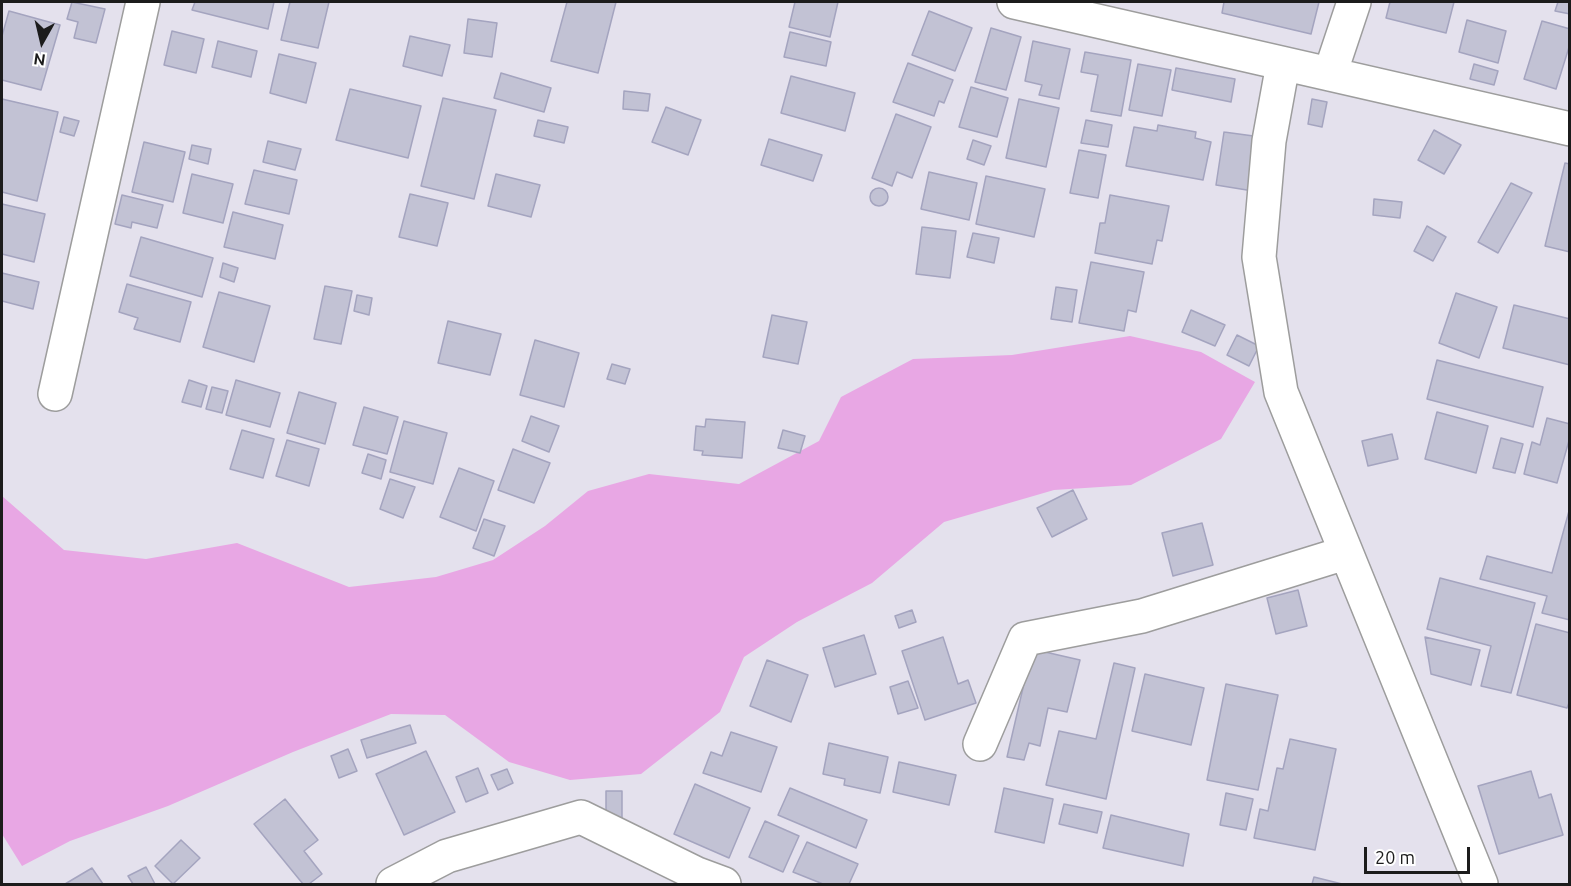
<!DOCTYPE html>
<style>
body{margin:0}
#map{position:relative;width:1571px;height:886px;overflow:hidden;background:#e4e1ed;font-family:Ubuntu,sans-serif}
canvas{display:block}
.frame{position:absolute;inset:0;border:3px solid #1c1c1c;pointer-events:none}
.north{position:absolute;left:12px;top:12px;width:60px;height:60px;-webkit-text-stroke:4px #fff;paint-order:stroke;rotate:188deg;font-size:16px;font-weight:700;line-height:24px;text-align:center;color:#1c1c1c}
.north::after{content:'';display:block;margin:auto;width:21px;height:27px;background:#1c1c1c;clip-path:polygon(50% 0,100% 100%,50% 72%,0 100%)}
.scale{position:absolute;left:1364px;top:847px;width:106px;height:27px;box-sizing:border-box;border:3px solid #1c1c1c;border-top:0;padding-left:8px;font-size:18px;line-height:21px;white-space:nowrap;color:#1c1c1c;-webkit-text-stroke:4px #fff;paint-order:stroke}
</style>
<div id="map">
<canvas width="1571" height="886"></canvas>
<div class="frame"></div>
<div class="north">N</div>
<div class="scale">20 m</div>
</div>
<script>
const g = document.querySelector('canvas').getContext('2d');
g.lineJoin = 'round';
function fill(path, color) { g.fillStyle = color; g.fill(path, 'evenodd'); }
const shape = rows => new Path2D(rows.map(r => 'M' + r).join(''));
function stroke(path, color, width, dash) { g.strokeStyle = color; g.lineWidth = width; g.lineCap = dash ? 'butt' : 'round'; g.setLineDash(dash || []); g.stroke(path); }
const grass = shape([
 [1130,336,1201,352,1255,382,1221,439,1131,485,1054,490,944,522,872,583,797,622,744,657,720,712,641,774,570,780,509,762,445,715,391,714,293,752,168,806,70,841,22,866,2,834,2,496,64,550,146,559,237,543,349,587,436,577,493,560,545,526,588,491,649,474,739,484,819,441,841,397,913,359,1012,355]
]);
const building = shape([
 [72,2,105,9,96,43,74,38,78,22,67,19,72,2],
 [195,2,274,2,268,29,192,10,195,2],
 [290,2,329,2,318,48,281,40,290,2],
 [567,2,616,2,598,73,551,61,567,2],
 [795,2,838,2,830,37,789,27,795,2],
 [1224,2,1319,2,1311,34,1222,13,1224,2],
 [1390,2,1454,2,1446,33,1386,18,1390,2],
 [1558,2,1570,2,1570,14,1555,11,1558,2],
 [9,11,60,25,41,90,2,80,2,36,9,11],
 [929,11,972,28,955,71,912,55,929,11],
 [468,19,497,23,492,57,464,53,468,19],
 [1467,20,1506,31,1498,63,1459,52,1467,20],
 [1542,21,1570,29,1570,44,1556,89,1524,79,1542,21],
 [991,28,1021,37,1006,90,975,82,991,28],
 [172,31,204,39,196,73,164,65,172,31],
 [790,32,831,42,826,66,784,57,790,32],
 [410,36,450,45,442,76,403,66,410,36],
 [218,41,257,51,251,77,212,67,218,41],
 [1033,41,1070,49,1059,99,1039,95,1042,85,1025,81,1033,41],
 [1085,52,1131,60,1121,116,1091,111,1098,75,1081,72,1085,52],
 [279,54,316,63,306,103,270,93,279,54],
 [908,63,953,80,944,103,939,101,934,116,893,102,908,63],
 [1138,64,1171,70,1162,116,1129,110,1138,64],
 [1474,64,1498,71,1494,85,1470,79,1474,64],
 [1176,68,1235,79,1231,102,1172,90,1176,68],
 [501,73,551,88,544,112,494,98,501,73],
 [791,76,855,93,845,131,781,113,791,76],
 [971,87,1008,98,997,137,959,127,971,87],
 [350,89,421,106,408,158,336,140,350,89],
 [624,91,650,94,648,111,623,109,624,91],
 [443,98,496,110,474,199,421,186,443,98],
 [2,99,58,112,37,201,2,192,2,99],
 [1019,99,1059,108,1046,167,1006,158,1019,99],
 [1312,99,1327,102,1322,127,1308,124,1312,99],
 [666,107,701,120,688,155,652,142,666,107],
 [896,114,931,127,912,178,897,172,892,186,872,178,896,114],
 [64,117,79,121,74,136,60,132,64,117],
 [538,120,568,127,564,143,534,136,538,120],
 [1086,120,1112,125,1108,147,1081,143,1086,120],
 [1158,125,1196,132,1195,138,1211,142,1203,180,1126,166,1134,127,1157,131,1158,125],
 [1434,130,1461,145,1444,174,1418,160,1434,130],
 [1224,132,1261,137,1253,191,1216,185,1224,132],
 [769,139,822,155,813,181,761,165,769,139],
 [973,140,991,146,984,165,967,159,973,140],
 [268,141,301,149,295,170,263,162,268,141],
 [144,142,185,152,173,202,132,192,144,142],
 [192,145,211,149,208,164,189,159,192,145],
 [1079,150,1106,155,1098,198,1070,193,1079,150],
 [1565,163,1570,164,1570,252,1545,246,1565,163],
 [254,170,297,180,289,214,245,204,254,170],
 [929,172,977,183,969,220,921,209,929,172],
 [192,174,233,184,223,223,183,213,192,174],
 [496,174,540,185,531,217,488,206,496,174],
 [986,176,1045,189,1034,237,976,224,986,176],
 [1511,183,1532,193,1498,253,1478,242,1511,183],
 '870 197a9 9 0 1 1 18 0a9 9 0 1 1-18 0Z',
 [410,194,448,203,437,246,399,237,410,194],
 [122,195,163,205,157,228,132,222,131,228,115,224,122,195],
 [1110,195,1169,206,1162,241,1157,240,1152,264,1095,253,1100,223,1105,223,1110,195],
 [1374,199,1402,202,1400,218,1373,215,1374,199],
 [2,204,45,214,34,262,2,254,2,204],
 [233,212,283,225,275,259,224,247,233,212],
 [1427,226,1446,237,1433,261,1414,251,1427,226],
 [922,227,956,231,950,278,916,274,922,227],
 [973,233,999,238,994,263,967,257,973,233],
 [141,237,213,258,202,297,130,276,141,237],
 [1091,262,1144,272,1136,312,1128,310,1124,331,1079,323,1091,262],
 [223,263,238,268,234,282,220,277,223,263],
 [2,273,39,282,33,309,2,301,2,273],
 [127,284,191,302,180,342,134,329,138,318,119,312,127,284],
 [325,286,352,291,341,344,314,339,325,286],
 [1056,287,1077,290,1072,322,1051,319,1056,287],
 [219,292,270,306,254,362,203,347,219,292],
 [1456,293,1497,307,1479,358,1439,343,1456,293],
 [357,295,372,298,369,315,354,311,357,295],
 [1514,305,1570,319,1570,365,1503,348,1514,305],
 [1191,310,1225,325,1215,346,1182,332,1191,310],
 [772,315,807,322,798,364,763,357,772,315],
 [448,321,501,334,490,375,438,363,448,321],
 [1237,335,1259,346,1249,366,1227,355,1237,335],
 [535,340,579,353,564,407,520,395,535,340],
 [1437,360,1543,387,1533,427,1427,399,1437,360],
 [612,364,630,369,625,384,607,379,612,364],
 [189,380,207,386,201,407,182,402,189,380],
 [236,380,280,393,270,427,226,415,236,380],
 [212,387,228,391,222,413,206,409,212,387],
 [299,392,336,403,325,444,287,433,299,392],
 [364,407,398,417,387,454,353,445,364,407],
 [1437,412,1488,426,1476,473,1425,459,1437,412],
 [531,416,559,426,549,452,522,441,531,416],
 [1547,418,1570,424,1570,437,1557,483,1524,474,1532,442,1540,445,1547,418],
 [706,419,745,422,742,458,702,455,703,451,694,450,696,426,705,427,706,419],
 [404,421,447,433,433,484,390,472,404,421],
 [242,430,274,439,263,478,230,469,242,430],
 [783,430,805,436,800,453,778,448,783,430],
 [1392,434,1398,459,1368,466,1362,441,1392,434],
 [1501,438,1523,444,1515,473,1493,468,1501,438],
 [287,440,319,449,309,486,276,476,287,440],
 [513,449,550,463,534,503,498,490,513,449],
 [368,454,386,460,381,479,362,473,368,454],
 [459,468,494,481,476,531,440,517,459,468],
 [390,479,415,487,403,518,380,509,390,479],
 [1073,490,1087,519,1052,537,1037,508,1073,490],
 [1569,511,1570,620,1542,613,1547,596,1480,579,1487,556,1552,573,1569,511],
 [484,519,505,526,494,556,473,548,484,519],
 [1202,523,1213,565,1173,576,1162,533,1202,523],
 [1440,578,1535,603,1511,693,1481,686,1491,646,1427,629,1440,578],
 [1298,590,1307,626,1276,634,1267,598,1298,590],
 [912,610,916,622,899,628,895,616,912,610],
 [1536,624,1570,633,1570,700,1567,708,1517,695,1536,624],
 [864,635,876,674,835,687,823,648,864,635],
 [943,637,958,684,968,680,976,703,925,720,902,651,943,637],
 [1425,637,1480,650,1471,685,1431,674,1425,637],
 [1032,649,1080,660,1067,712,1048,708,1040,746,1029,743,1024,760,1007,757,1032,649],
 [767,660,808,675,791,722,750,706,767,660],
 [1114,663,1135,668,1106,799,1046,785,1059,731,1096,739,1114,663],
 [1145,674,1204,688,1191,745,1132,731,1145,674],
 [908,681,918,708,898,714,890,687,908,681],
 [1226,684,1278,695,1258,790,1207,780,1226,684],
 [410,725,416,743,367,758,361,740,410,725],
 [731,732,777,747,761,792,703,773,711,752,722,756,731,732],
 [1290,739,1336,749,1315,850,1254,838,1260,809,1268,811,1277,768,1283,769,1290,739],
 [829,743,888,757,880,793,844,785,845,779,823,774,829,743],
 [348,749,357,771,339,778,331,756,348,749],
 [426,751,455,812,404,835,376,774,426,751],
 [899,762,956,775,949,805,893,792,899,762],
 [478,768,488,793,466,802,456,777,478,768],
 [507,769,513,783,498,790,491,775,507,769],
 [1531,771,1539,798,1551,794,1563,835,1499,854,1478,786,1531,771],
 [695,784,750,808,729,858,674,834,695,784],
 [790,788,867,820,856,848,778,815,790,788],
 [1004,788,1053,799,1044,843,995,832,1004,788],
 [606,791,622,791,622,821,606,821,606,791],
 [1226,793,1253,799,1246,830,1220,825,1226,793],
 [285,799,318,840,304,851,322,874,309,884,303,884,254,824,285,799],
 [1064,804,1102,812,1097,833,1059,824,1064,804],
 [1111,815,1189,834,1183,866,1103,848,1111,815],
 [765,821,799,836,783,872,749,857,765,821],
 [181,840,200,858,173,884,155,866,181,840],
 [807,842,858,864,849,884,823,884,793,872,807,842],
 [146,867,155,884,133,884,128,876,146,867],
 [92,868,103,884,65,884,92,868],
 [1314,877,1342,884,1312,884,1314,877]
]);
const minor = shape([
 [1014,2,1570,129],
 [1283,64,1269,141,1259,257,1281,392,1481,884],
 [1330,74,1354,2],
 [55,394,143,2],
 [980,744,1025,639,1142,616,1345,553],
 [393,884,447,856,581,817,697,874,724,884]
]);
fill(grass, '#e8a7e4');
fill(building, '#c2c2d4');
stroke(building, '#a4a4bf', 1.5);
stroke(minor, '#9d9d9d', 36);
stroke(minor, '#fff', 33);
</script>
